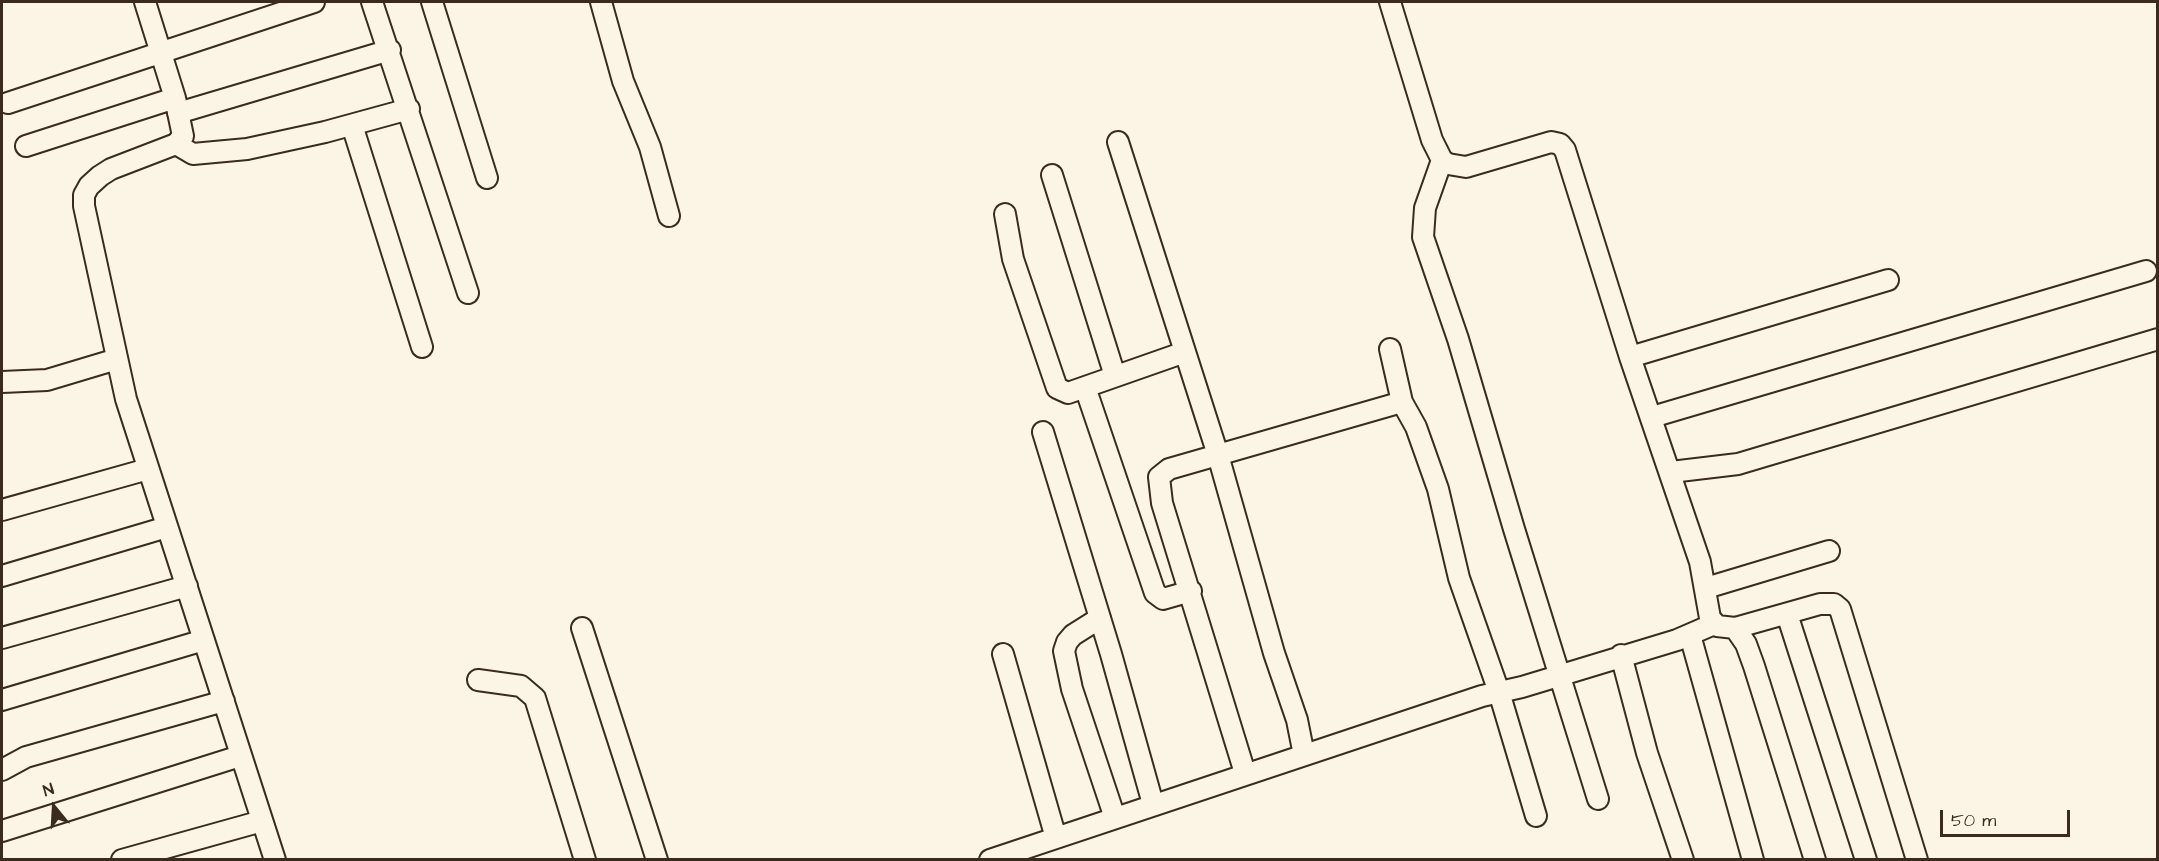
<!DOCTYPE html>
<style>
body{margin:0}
#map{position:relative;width:2159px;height:861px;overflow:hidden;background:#fcf5e5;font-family:"Architects Daughter",sans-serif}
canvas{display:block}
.frame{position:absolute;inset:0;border:3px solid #3b2a1e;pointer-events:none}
.north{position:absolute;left:24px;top:777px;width:60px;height:60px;-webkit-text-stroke:4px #fcf5e5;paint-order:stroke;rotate:342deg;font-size:16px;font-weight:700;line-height:24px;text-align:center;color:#3b2a1e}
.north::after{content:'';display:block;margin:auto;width:21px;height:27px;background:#3b2a1e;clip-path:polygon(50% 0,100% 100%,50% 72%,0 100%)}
.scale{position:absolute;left:1940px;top:810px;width:130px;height:27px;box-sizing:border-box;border:3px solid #3b2a1e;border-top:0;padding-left:8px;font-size:18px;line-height:21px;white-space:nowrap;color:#3b2a1e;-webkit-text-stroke:4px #fcf5e5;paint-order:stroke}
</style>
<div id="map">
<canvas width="2159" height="861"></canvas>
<div class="frame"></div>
<div class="north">N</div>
<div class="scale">50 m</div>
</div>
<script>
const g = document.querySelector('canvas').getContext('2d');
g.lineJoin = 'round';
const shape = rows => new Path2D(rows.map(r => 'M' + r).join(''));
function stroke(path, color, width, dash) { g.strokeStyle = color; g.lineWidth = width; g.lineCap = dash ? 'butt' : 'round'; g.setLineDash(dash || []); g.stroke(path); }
const minor = shape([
 [145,2,175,98,183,136,176,144,111,169,100,176,89,186,84,195,84,206,126,399,275,860],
 [372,2,468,293],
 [432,2,487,178],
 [601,2,623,81,650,147,669,216],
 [1390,2,1432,140,1442,160,1448,164,1466,167,1551,142,1560,144,1565,150,1630,357,1700,562,1710,618,1717,626,1735,628,1820,604,1834,604,1840,609,1917,860],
 [8,103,314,2],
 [178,113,390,50],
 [352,125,422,347],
 [1118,142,1218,455,1274,653,1297,720,1304,755],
 [176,144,193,154,247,149,325,132,409,109],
 [26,146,175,98],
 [1442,160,1425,208,1423,237,1458,339,1514,529,1598,799],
 [1052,175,1115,376],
 [1005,214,1013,259,1057,388,1068,393,1185,352],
 [1390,349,1402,402,1416,427,1438,489,1459,578,1499,692,1536,816],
 [1630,357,1888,280],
 [2,382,47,380,117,359],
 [1085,387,1155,593,1163,599,1191,591],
 [1652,417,2146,271],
 [1043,432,1111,654,1153,804],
 [1671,472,1738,464,2158,339],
 [2,510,148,469],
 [2,576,167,527],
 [1706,588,1829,551],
 [1787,614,1866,860],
 [1100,618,1073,635,1067,642,1064,651,1072,689,1115,818],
 [582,628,657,860],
 [1735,628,1746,644,1754,666,1815,860],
 [1690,635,1753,860],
 [2,638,187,586],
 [1003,654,1056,838],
 [1621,655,1647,753,1683,860],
 [478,680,521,686,535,698,585,860],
 [2,700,204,640],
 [2,770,26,757,224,701],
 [1245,773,1162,503,1159,477,1169,469,1402,402],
 [2,831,240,756],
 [122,860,262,821],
 [990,860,1482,696,1522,687,1677,640,1714,624]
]);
stroke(minor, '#3b2a1e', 24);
stroke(minor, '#fcf5e5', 20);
</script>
